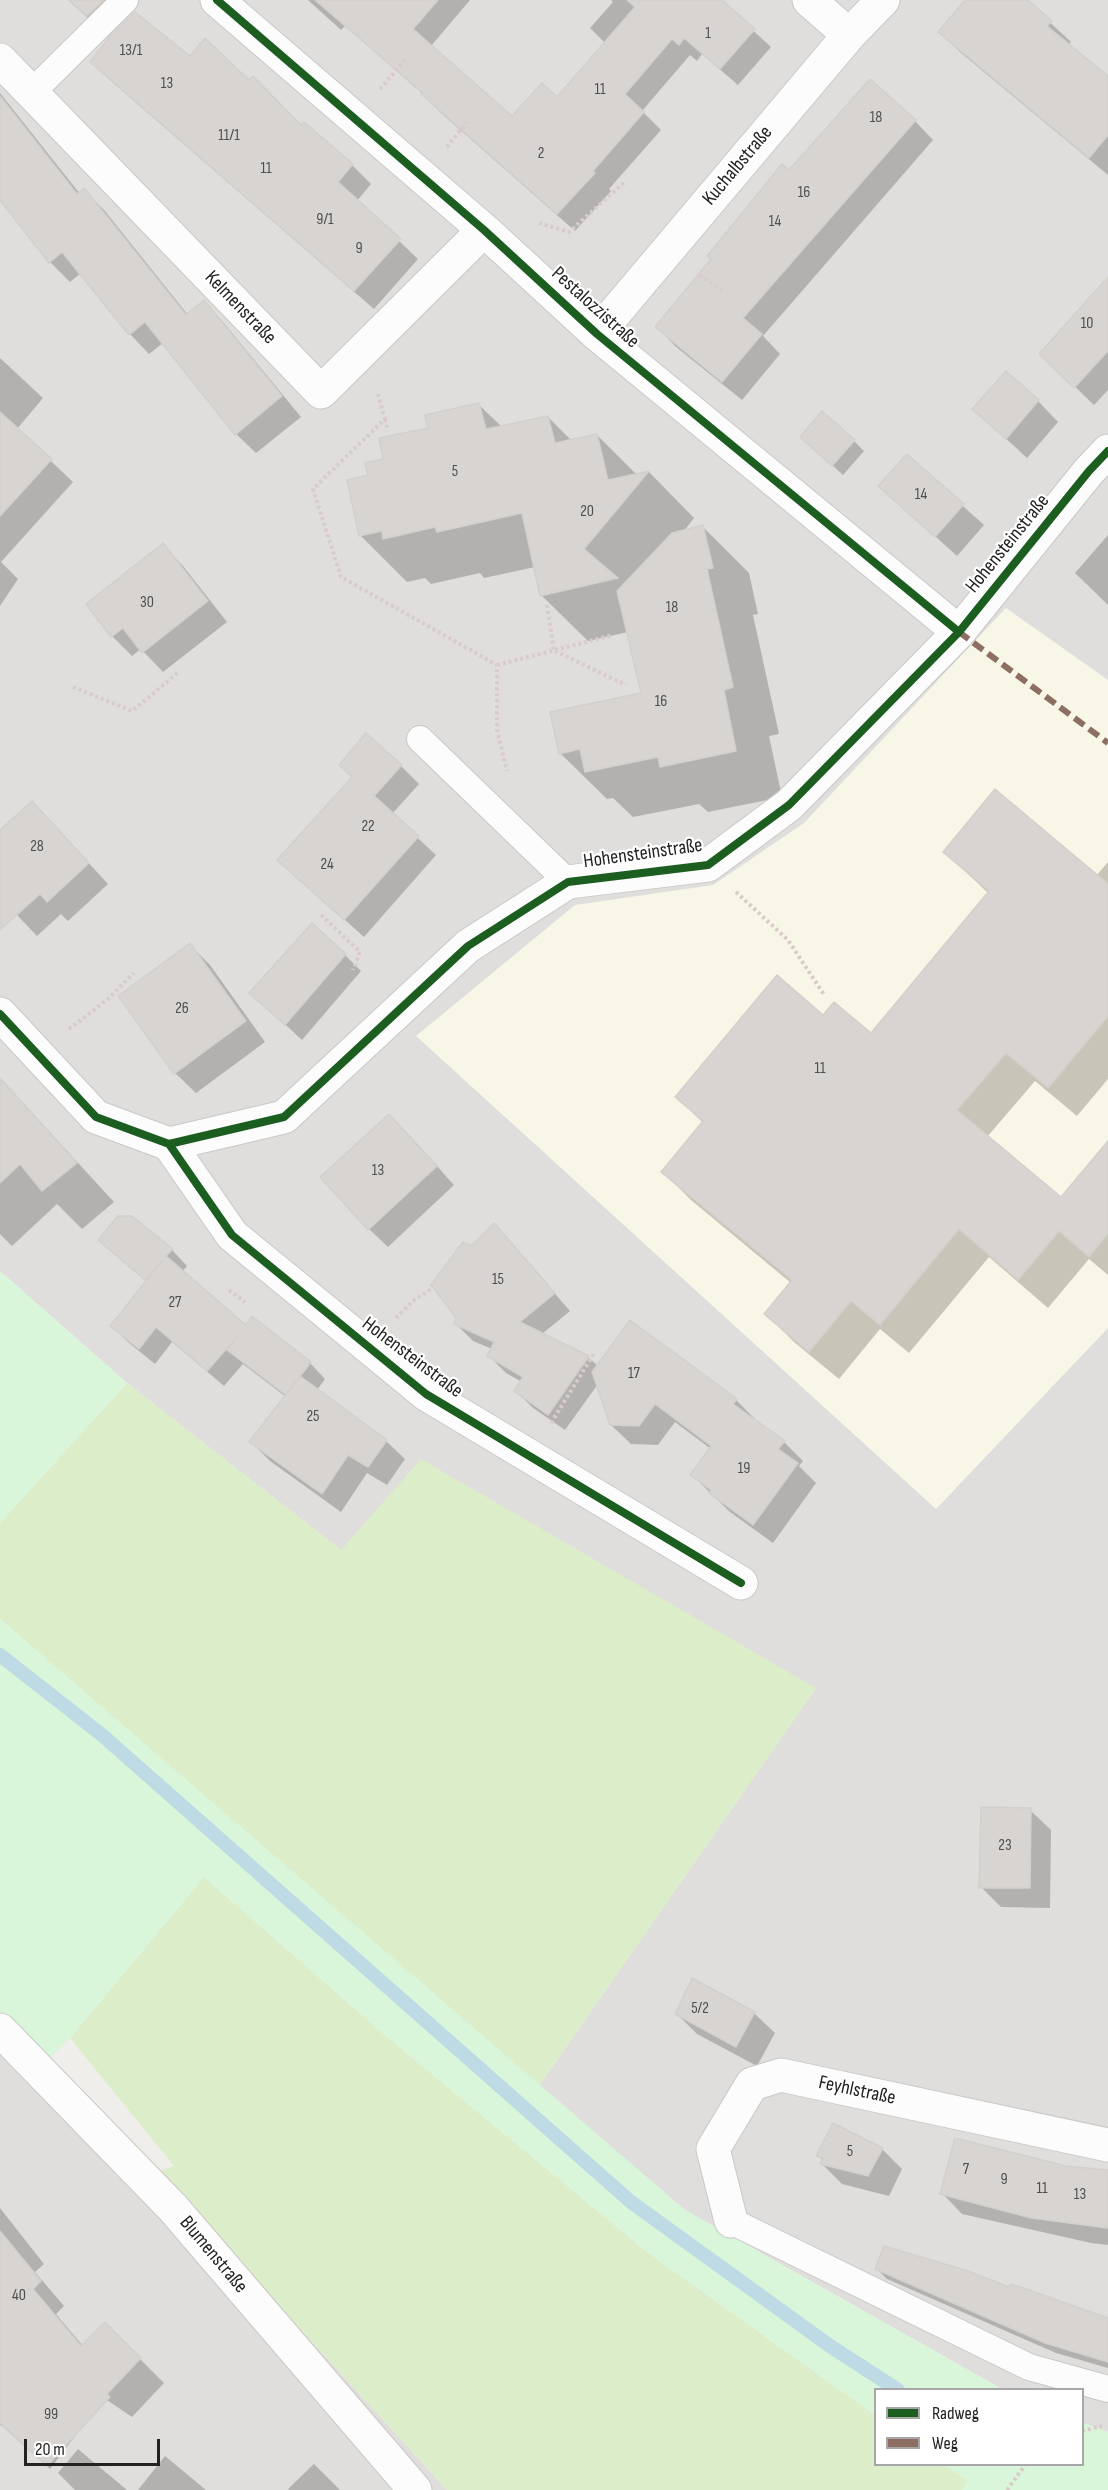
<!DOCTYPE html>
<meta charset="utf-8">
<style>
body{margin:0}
#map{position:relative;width:1108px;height:2490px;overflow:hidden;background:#f0eeea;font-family:"Sofia Sans Condensed",sans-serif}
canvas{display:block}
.legend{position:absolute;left:874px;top:2388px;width:210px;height:78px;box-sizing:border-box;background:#fff;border:2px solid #a7a7a7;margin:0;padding:8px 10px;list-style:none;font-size:18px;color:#222}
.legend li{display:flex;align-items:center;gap:12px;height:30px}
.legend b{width:30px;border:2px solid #a7a7a7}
.scale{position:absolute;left:24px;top:2439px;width:136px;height:27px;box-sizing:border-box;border:3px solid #222;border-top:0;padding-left:8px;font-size:18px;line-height:21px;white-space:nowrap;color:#222;-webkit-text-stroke:4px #fff;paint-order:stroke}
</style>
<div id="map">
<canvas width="1108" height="2490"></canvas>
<ul class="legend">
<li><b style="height:8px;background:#1b5e20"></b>Radweg</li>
<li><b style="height:8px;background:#8d6e63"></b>Weg</li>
</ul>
<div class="scale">20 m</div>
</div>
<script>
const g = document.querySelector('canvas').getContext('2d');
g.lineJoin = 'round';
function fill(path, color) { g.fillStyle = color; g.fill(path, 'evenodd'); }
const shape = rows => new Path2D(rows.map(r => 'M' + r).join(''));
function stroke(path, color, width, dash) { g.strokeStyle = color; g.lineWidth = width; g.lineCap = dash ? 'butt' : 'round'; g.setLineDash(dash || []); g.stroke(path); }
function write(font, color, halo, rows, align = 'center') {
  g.font = font + ' "Sofia Sans Condensed",sans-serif'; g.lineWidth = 4.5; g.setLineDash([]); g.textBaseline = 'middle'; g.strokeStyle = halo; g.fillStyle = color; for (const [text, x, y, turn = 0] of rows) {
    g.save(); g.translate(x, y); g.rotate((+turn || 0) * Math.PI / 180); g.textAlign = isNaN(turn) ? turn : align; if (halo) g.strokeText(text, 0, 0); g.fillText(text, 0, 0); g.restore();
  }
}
const residential = shape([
 [0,0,1108,0,1108,2432,1083,2423,1082,2390,1002,2389,685,2210,539,2086,816,1688,341,1550,127,1383,0,1271],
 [0,2014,157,2172,447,2490,0,2490]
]);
const education = shape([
 [1006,608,1108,680,1108,1328,936,1509,416,1036,575,905,713,885,804,823]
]);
const grass = shape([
 [127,1383,341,1550,421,1459,816,1688,539,2086,0,1619,0,1523],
 [204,1877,386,2036,647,2252,875,2415,876,2464,944,2465,968,2481,962,2490,447,2490,157,2172,174,2166,70,2038]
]);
const park = shape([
 [0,1271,127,1383,0,1523],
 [0,1619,685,2210,1002,2389,876,2390,875,2415,647,2252,386,2036,204,1877,70,2038,46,2062,0,2014],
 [1083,2423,1108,2432,1108,2490,962,2490,968,2481,944,2465,1082,2464]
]);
const shadow = shape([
 [68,0,124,0,120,5,130,14,108,36],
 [308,0,470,0,431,46,512,118,557,99,606,44,590,28,613,2,611,0,720,0,771,47,738,85,702,54,697,61,690,55,642,111,661,130,609,189,611,191,575,231,440,112,423,94,345,26,341,30],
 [967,0,1026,0,1071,42,1068,45,1108,78,1108,175,960,52,940,32],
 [190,58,249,82,301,127,352,165,371,184,357,201,418,259,374,309,111,81,92,62],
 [0,93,80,194,84,190,104,210,188,315,204,302,223,322,301,417,256,453,236,434,163,343,149,354,130,334,81,273,70,282,50,262,0,200],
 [915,121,933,140,763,336,780,354,742,400,675,346,657,327,789,172],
 [1108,299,1108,390,1094,405,1041,354],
 [0,358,43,398,17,429,73,482,1,562,18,579,0,606],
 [1038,401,1058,422,1027,458,974,409],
 [479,405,502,427,548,417,572,441,597,435,637,475,649,472,694,518,683,532,703,527,749,573,758,614,753,615,779,734,769,736,782,797,708,812,699,804,633,817,613,798,607,799,560,753,643,694,628,632,588,641,541,595,535,567,484,578,480,573,431,584,425,578,407,582,361,536,349,481,370,476,385,460,430,429],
 [854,441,864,451,843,475,812,447],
 [907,456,984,525,957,556,880,486],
 [1108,535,1108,605,1075,573],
 [163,545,183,566,227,622,163,672,141,649,132,656,112,636],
 [401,766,419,784,392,814,436,855,364,937,298,878,353,777],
 [52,823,108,884,68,921,61,914,37,936,0,897,0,832],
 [945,852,1096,876,1108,862,1108,1079,1077,1116,1035,1081,987,1137,1061,1199,1108,1156,1108,1275,1089,1259,1048,1308,989,1257,909,1353,880,1329,839,1379,794,1342,766,1314,791,1283,691,1200,663,1172,703,1123,677,1097,824,1017,871,1035,989,894],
 [190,945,210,965,265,1042,196,1093,175,1073,120,997],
 [345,955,361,971,302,1040,251,993],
 [0,1078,114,1202,82,1229,57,1204,12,1246,0,1234],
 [408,1134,454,1185,388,1247,369,1229],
 [100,1240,172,1250,187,1266,182,1272,246,1327,310,1363,325,1379,317,1390,386,1441,405,1459,387,1485,367,1473,341,1512,270,1461,251,1442,286,1397,243,1364,224,1386,172,1342,155,1364,128,1342,112,1326,147,1282],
 [510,1242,570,1311,542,1334,588,1357,598,1366,736,1400,755,1419,754,1421,784,1442,803,1461,799,1466,816,1483,773,1543,730,1512,692,1475,711,1449,675,1422,658,1445,631,1444,611,1425,598,1384,565,1430,533,1408,516,1391,522,1382,506,1373,489,1356,492,1349,473,1341,456,1324,471,1247],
 [1030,1810,1051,1830,1050,1908,1001,1907,981,1887],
 [754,2013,775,2033,757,2066,697,2034,677,2014],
 [882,2149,902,2169,889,2196,842,2184,822,2164,824,2161,818,2155],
 [1066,2167,1108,2171,1108,2245,1091,2243,962,2214,942,2193],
 [0,2208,44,2264,35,2272,64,2306,56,2314,83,2346,105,2324,164,2383,132,2417,104,2398,50,2469,1,2425,0,2426],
 [877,2269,1010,2289,1108,2319,1108,2368,1056,2353,887,2279],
 [78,2449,127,2490,75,2490,58,2473],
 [165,2456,206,2490,138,2490],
 [314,2464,340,2490,289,2490,288,2489]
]);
const stream = shape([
 [0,1655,102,1735,631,2202,830,2346,898,2390]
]);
const building = shape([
 [69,0,104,0,87,16,69,0],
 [315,0,438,0,413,29,512,116,542,83,557,97,635,7,627,0,722,0,755,29,720,69,684,38,679,45,672,39,625,94,644,112,593,171,595,173,557,214,421,94,423,93,315,0],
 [965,0,1028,0,1052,21,1047,26,1108,76,1108,135,1089,158,938,32,965,0],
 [135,12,190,56,205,38,249,80,253,76,301,125,304,122,353,164,338,182,401,239,354,291,90,62,110,36,135,12],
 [870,79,916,120,743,318,762,334,722,382,655,327,711,259,707,256,782,164,789,170,870,79],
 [0,96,77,194,84,188,186,315,204,300,282,396,235,435,145,322,129,335,62,252,49,263,0,200,0,96],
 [1108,277,1108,351,1074,388,1039,354,1108,277],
 [1006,371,1039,400,1006,439,972,409,1006,371],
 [479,403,486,429,548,416,555,443,597,434,608,480,649,471,584,549,618,578,540,596,522,513,437,532,435,527,383,539,382,531,359,536,347,480,368,475,365,463,383,459,379,438,428,428,425,415,479,403],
 [822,411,855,440,832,466,800,437,822,411],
 [0,412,52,459,0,516,0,412],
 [907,454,964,504,935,537,878,486,907,454],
 [703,525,713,568,707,569,733,687,724,690,736,751,660,767,658,757,585,772,580,749,559,754,550,712,641,693,617,591,672,533,703,525],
 [163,543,208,601,142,653,123,628,111,637,86,604,163,543],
 [366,733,402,765,374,796,372,794,419,836,344,920,277,860,352,777,339,765,366,733],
 [995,789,1108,884,1108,1016,1048,1088,1006,1053,957,1110,1061,1197,1108,1141,1108,1233,1089,1257,1059,1231,1018,1280,959,1229,880,1325,851,1301,809,1352,764,1314,792,1280,661,1172,703,1121,675,1097,777,975,823,1015,834,1002,871,1033,989,891,943,852,995,789],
 [32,801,89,863,47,902,40,894,0,930,0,830,32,801],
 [312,923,346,954,285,1025,249,993,312,923],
 [190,943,246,1021,174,1074,118,996,190,943],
 [0,1078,77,1163,42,1191,20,1164,0,1183,0,1078],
 [389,1114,437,1166,368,1230,320,1177,389,1114],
 [118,1216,132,1216,173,1249,166,1256,246,1325,252,1316,311,1362,286,1395,227,1350,237,1337,207,1371,156,1327,139,1349,110,1326,162,1261,145,1280,98,1240,118,1216],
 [494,1223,555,1293,520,1322,589,1356,548,1415,514,1391,523,1377,487,1356,494,1342,454,1324,456,1318,431,1285,463,1242,471,1246,494,1223],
 [630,1320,737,1399,733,1404,785,1441,778,1449,798,1463,753,1525,709,1493,711,1490,690,1475,711,1446,655,1404,639,1426,610,1425,592,1372,630,1320],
 [300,1376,387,1440,368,1467,348,1455,322,1494,249,1442,300,1376],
 [981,1807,1031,1808,1030,1888,979,1888,981,1807],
 [692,1978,755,2012,736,2047,675,2014,692,1978],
 [833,2123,883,2148,868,2176,820,2164,823,2158,816,2156,833,2123],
 [955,2138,1066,2166,1108,2170,1108,2228,1031,2218,940,2194,955,2138],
 [0,2231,41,2281,33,2289,81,2346,105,2322,141,2358,107,2394,110,2397,47,2466,0,2423,0,2231],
 [884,2246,968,2271,1009,2287,1010,2284,1029,2290,1108,2318,1108,2362,1045,2343,875,2269,884,2246]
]);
const path = shape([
 [380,89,405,60],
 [447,147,467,122],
 [539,223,569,232,626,181],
 [700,275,724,292],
 [378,394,385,419,313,489,341,577,497,665,497,730,507,771],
 [385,419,388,431],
 [547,605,554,651],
 [555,651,626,685],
 [497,665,613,635],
 [73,687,132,711,180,671],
 [736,892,788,940,825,996],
 [321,915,360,952,353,970],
 [69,1029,107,1000,134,973],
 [229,1290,245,1302],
 [396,1318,414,1300,433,1288],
 [551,1423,595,1352],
 [1082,2431,1102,2426],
 [1007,2490,1026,2464]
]);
const service = shape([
 [31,93,125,0],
 [420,739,568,882],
 [731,2221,1029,2367,1108,2389]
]);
const minor = shape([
 [217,0,484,230,597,334,959,632],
 [809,0,849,35],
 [0,60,321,392,484,230],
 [597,334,849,35,883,0],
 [0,1014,96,1117,169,1144,232,1235,426,1394,741,1583],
 [169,1144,284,1117,468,946,568,882,708,865,789,805,959,632,1089,471,1108,451],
 [0,2030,173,2208,415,2490],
 [731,2221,713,2149,752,2084,781,2075,1108,2145]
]);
const quiet = shape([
 [959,632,1108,743]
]);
const cycleway = shape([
 [217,0,484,230,597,334,959,632],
 [0,1014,96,1117,169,1144,232,1235,426,1394,741,1583],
 [169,1144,284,1117,468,946,568,882,708,865,789,805,959,632,1089,471,1108,451]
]);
const numberNames = [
 ["1",708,34],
 ["13/1",131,51],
 ["13",167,84],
 ["11",600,90],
 ["18",876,118],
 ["11/1",229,136],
 ["2",541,154],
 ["11",266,169],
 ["16",804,193],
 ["9/1",325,220],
 ["14",775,222],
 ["9",359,249],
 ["10",1087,324],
 ["5",455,472],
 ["14",921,495],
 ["20",587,512],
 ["30",147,603],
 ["18",672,608],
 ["16",661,702],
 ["22",368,827],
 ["28",37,847],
 ["24",327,865],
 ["26",182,1009],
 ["11",820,1069],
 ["13",378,1171],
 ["15",498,1280],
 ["27",175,1303],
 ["17",634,1374],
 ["25",313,1417],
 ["19",744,1469],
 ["23",1005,1846],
 ["5/2",700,2009],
 ["5",850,2152],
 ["7",966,2170],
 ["9",1004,2180],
 ["11",1042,2189],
 ["13",1080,2195],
 ["40",19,2296],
 ["99",51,2415]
];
const streetNames = [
 ["Kuchalbstraße",738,166,-50],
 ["Kelmenstraße",240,308,46],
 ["Pestalozzistraße",595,308,42],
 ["Hohensteinstraße",1008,544,-51],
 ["Hohensteinstraße",643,854,-8],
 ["Hohensteinstraße",412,1358,37],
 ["Feyhlstraße",857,2091,12],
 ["Blumenstraße",213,2255,50]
];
fill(residential, '#dfdedc');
fill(education, '#f8f7e7');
fill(grass, '#dcedc9');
fill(park, '#d9f6da');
fill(shadow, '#0003');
stroke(stream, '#bedae4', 14);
fill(building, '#d7d4d1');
stroke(building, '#d3d0cc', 1.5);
stroke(service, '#c9c8c6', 28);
stroke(minor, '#c9c8c6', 35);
stroke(path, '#d9cbc9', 4, [3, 3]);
stroke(service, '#fdfcfc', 26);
stroke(minor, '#fdfcfc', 33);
stroke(quiet, '#8d6e63', 6, [12, 6]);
stroke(cycleway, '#1b5e20', 8);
write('16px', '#4f4e4e', null, numberNames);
write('20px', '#222', '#fff', streetNames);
</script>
